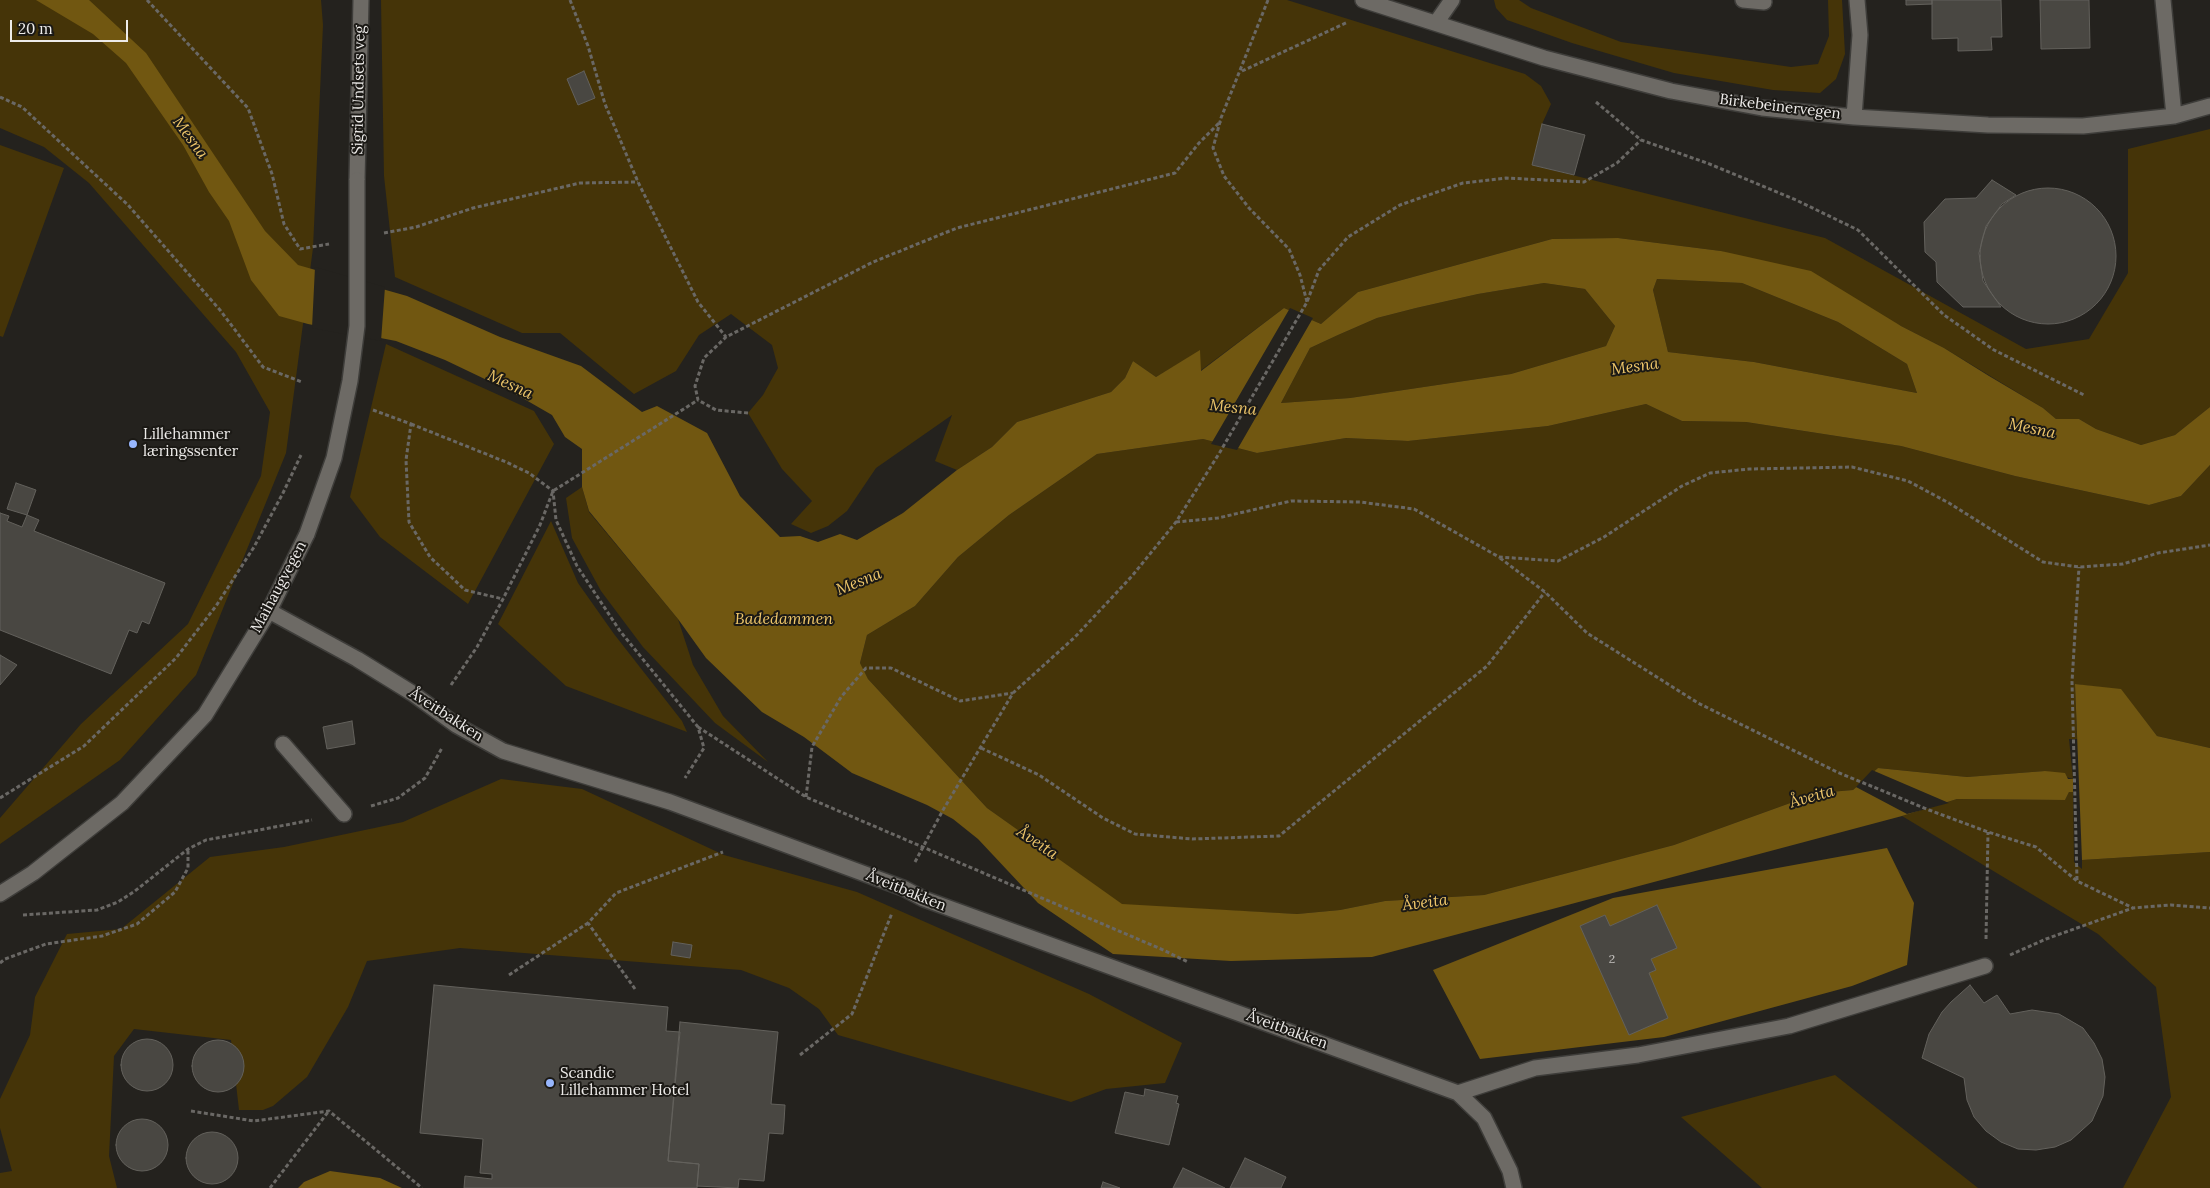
<!DOCTYPE html>
<meta charset="utf-8">
<style>
body{margin:0}
#map{position:relative;width:2210px;height:1188px;overflow:hidden;background:#24221e;font-family:Lora,serif}
canvas{display:block}
.scale{position:absolute;left:10px;top:20px;width:118px;height:22px;box-sizing:border-box;border:2px solid #edebe9;border-top:0;padding-left:6px;font-size:15px;line-height:18px;white-space:nowrap;color:#edebe9;-webkit-text-stroke:4px #1b1915;paint-order:stroke}
</style>
<div id="map">
<canvas width="2210" height="1188"></canvas>
<div class="scale">20 m</div>
</div>
<script>
const g = document.querySelector('canvas').getContext('2d');
g.lineJoin = 'round';
function fill(path, color) { g.fillStyle = color; g.fill(path, 'evenodd'); }
const shape = rows => new Path2D(rows.map(r => 'M' + r).join(''));
function stroke(path, color, width, dash) { g.strokeStyle = color; g.lineWidth = width; g.lineCap = dash ? 'butt' : 'round'; g.setLineDash(dash || []); g.stroke(path); }
function write(font, color, halo, rows, align = 'center') {
  g.font = font + ' Lora,serif'; g.lineWidth = 4; g.setLineDash([]); g.textBaseline = 'middle'; g.strokeStyle = halo; g.fillStyle = color; for (const [text, x, y, turn = 0] of rows) {
    g.save(); g.translate(x, y); g.rotate((+turn || 0) * Math.PI / 180); g.textAlign = isNaN(turn) ? turn : align; if (halo) g.strokeText(text, 0, 0); g.fillText(text, 0, 0); g.restore();
  }
}
const green = shape([
 [0,0,321,0,323,25,313,248,286,453,196,675,120,760,0,844,0,818,81,724,188,624,261,476,270,412,236,352,89,183,44,147,0,128],
 [381,0,1287,0,1525,74,1541,86,1551,104,1542,124,1532,165,1825,238,2026,349,2089,339,2128,273,2128,149,2210,129,2210,407,2175,435,2141,445,2096,429,2079,419,2056,419,2043,408,1944,348,1901,326,1721,251,1618,238,1552,239,1358,292,1321,324,1284,308,1200,371,1200,351,1156,377,1133,361,1125,378,1111,392,1017,422,992,447,957,470,935,461,952,415,876,468,847,511,828,526,811,533,791,524,812,501,782,469,748,413,763,395,778,368,772,345,731,314,699,335,676,371,634,394,560,333,522,333,395,277,384,176],
 [1494,0,1519,0,1531,8,1621,42,1791,67,1818,64,1829,36,1828,0,1842,0,1845,54,1836,79,1820,93,1773,90,1674,73,1572,43,1507,20,1496,8],
 [0,145,64,168,3,337,0,336],
 [1657,279,1742,283,1838,322,1907,364,1917,393,1754,362,1668,352,1653,290],
 [1544,283,1585,289,1615,326,1606,346,1511,374,1350,398,1281,403,1310,348,1338,335,1377,318,1416,308,1478,294],
 [386,344,534,411,554,444,468,604,380,537,350,497],
 [1646,404,1682,421,1746,422,1901,446,2015,476,2149,505,2181,496,2210,465,2210,748,2157,736,2121,690,2075,684,2077,739,2069,739,2073,779,2045,771,1967,777,1878,768,1853,790,1818,793,1674,845,1484,895,1385,901,1340,910,1297,914,1122,905,987,808,868,679,860,663,867,635,915,606,958,557,1009,515,1097,454,1203,439,1257,453,1346,438,1408,441,1548,426],
 [582,487,589,512,678,619,693,665,723,716,768,762,715,723,643,647,601,591,572,538,566,498],
 [551,521,578,583,614,634,682,721,687,732,566,686,498,624],
 [501,779,582,789,724,855,857,892,1089,994,1182,1043,1165,1083,1106,1089,1071,1102,838,1035,819,1009,789,988,741,970,460,948,367,961,348,1007,307,1077,273,1106,263,1110,239,1110,231,1040,134,1029,114,1056,109,1156,117,1188,0,1188,0,1173,12,1171,0,1128,0,1099,30,1035,35,997,67,934,121,929,210,857,284,847,403,822],
 [2069,792,2073,792,2074,862,2082,869,2082,860,2210,852,2210,1188,2123,1188,2171,1097,2156,987,2098,934,1902,816,1957,799,2065,800],
 [1835,1075,1978,1188,1762,1188,1681,1117]
]);
const water = shape([
 [36,0,89,0,146,53,265,231,298,265,407,296,500,337,581,366,642,412,657,406,707,433,740,496,780,537,800,536,818,542,840,534,857,540,903,513,957,470,992,447,1017,422,1111,392,1125,378,1133,361,1156,377,1200,350,1201,371,1284,308,1321,324,1358,292,1552,239,1618,238,1721,251,1811,271,1901,326,1944,348,1989,376,2043,408,2056,419,2079,419,2096,429,2141,445,2175,435,2210,407,2210,465,2181,496,2149,505,2015,476,1901,446,1746,422,1682,421,1646,404,1548,426,1408,441,1346,438,1257,453,1203,439,1097,454,1009,515,958,557,915,606,867,635,860,663,868,679,987,808,1122,904,1297,914,1340,910,1385,901,1484,895,1674,845,1818,793,1853,790,1878,768,1967,777,2045,771,2065,773,2068,779,2073,779,2073,792,2069,792,2065,800,1957,799,1902,816,1372,957,1231,961,1113,954,1038,903,978,839,953,819,927,805,852,773,804,737,762,712,706,658,678,619,589,511,582,487,582,449,565,437,552,415,512,392,445,360,396,341,308,324,279,316,251,280,229,221,209,192,183,145,126,63,93,34],
 [1657,279,1742,283,1838,322,1907,364,1917,393,1754,362,1668,352,1653,290],
 [1544,283,1585,289,1615,326,1606,346,1511,374,1350,398,1281,403,1310,348,1338,335,1377,318,1416,308,1478,294],
 [2075,684,2121,689,2157,736,2210,748,2210,852,2082,860],
 [1887,848,1914,903,1907,965,1852,986,1664,1037,1480,1059,1433,970,1613,898],
 [330,1171,380,1178,402,1188,298,1188,304,1182]
]);
const pier = shape([
 [315,267,385,287,381,341,312,328],
 [1290,308,1313,318,1237,450,1211,444],
 [1872,770,1949,803,1907,814,1856,787]
]);
const building = shape([
 [1906,0,1932,0,1932,4,1906,5,1906,0],
 [1932,0,2001,0,2002,37,1991,37,1992,50,1958,51,1958,38,1932,39,1932,0],
 [2040,0,2089,0,2090,48,2041,49,2040,0],
 [584,71,595,98,578,105,567,79,584,71],
 [1542,124,1585,135,1574,175,1532,165,1542,124],
 [1992,180,2016,195,2002,204,1986,226,1979,253,1983,281,2001,307,1963,307,1937,282,1936,262,1925,252,1924,222,1945,199,1976,198,1992,180],
 '1980 256a68 68 0 1 1 136 0a68 68 0 1 1-136 0Z',
 [16,483,36,490,27,515,7,509,16,483],
 [0,513,9,516,7,521,22,527,27,515,39,520,34,531,165,583,149,624,142,621,137,633,129,630,111,674,0,630,0,513],
 [0,655,17,665,0,685,0,655],
 [352,721,355,744,327,749,323,727,352,721],
 [1657,905,1677,948,1651,959,1656,970,1649,973,1668,1018,1629,1035,1580,926,1605,915,1610,926,1657,905],
 [673,942,692,945,690,958,671,955,673,942],
 [434,985,668,1007,666,1031,680,1032,668,1161,699,1164,697,1188,464,1188,465,1176,492,1179,492,1174,480,1173,483,1139,420,1133,434,985],
 [1970,985,1984,1003,1997,995,2010,1014,2032,1010,2059,1014,2083,1028,2094,1043,2102,1059,2105,1077,2103,1096,2092,1121,2071,1140,2055,1147,2036,1150,2018,1149,2001,1142,1986,1131,1974,1117,1967,1100,1964,1078,1922,1058,1929,1034,1942,1012,1951,1002,1970,985],
 [680,1022,778,1032,771,1104,785,1105,784,1122,783,1134,769,1133,764,1181,739,1179,738,1188,697,1186,699,1164,668,1161,680,1022],
 '121 1065a26 26 0 1 1 52 0a26 26 0 1 1-52 0Z',
 '192 1066a26 26 0 1 1 52 0a26 26 0 1 1-52 0Z',
 [1145,1089,1178,1096,1176,1103,1179,1104,1169,1145,1115,1133,1125,1092,1144,1096,1145,1089],
 '116 1145a26 26 0 1 1 52 0a26 26 0 1 1-52 0Z',
 '186 1158a26 26 0 1 1 52 0a26 26 0 1 1-52 0Z',
 [1245,1158,1286,1177,1281,1188,1230,1188,1245,1158],
 [1183,1168,1225,1188,1173,1188,1183,1168],
 [1103,1182,1120,1188,1101,1188,1103,1182]
]);
const path = shape([
 [147,0,248,108,272,174,284,224,300,249,329,244],
 [570,0,588,46,605,104,638,182,698,302,726,337],
 [1268,0,1221,118,1213,148,1224,176,1249,208,1289,249,1300,275,1307,302],
 [1242,71,1348,22],
 [0,97,22,107,128,205,220,310,263,367,302,382],
 [1596,102,1641,140,1707,163,1796,200,1858,230,1944,315,1994,350,2084,395],
 [384,233,416,227,473,208,580,183,638,182],
 [373,410,411,424,406,460,409,522,430,557,465,590,503,599],
 [748,413,716,410,698,400,695,386,704,358,726,337,873,262,957,228,1175,173,1199,143,1221,121],
 [411,424,506,462,529,473,553,491,556,520,577,566,620,631,698,727,704,748,685,778],
 [1176,522,1218,518,1291,501,1360,502,1414,509,1499,557,1558,561,1604,537,1682,486,1710,473,1749,469,1852,467,1908,481,1949,503,2043,562,2079,567,2123,564,2158,553,2210,545],
 [1500,558,1545,592,1587,633,1698,703,1837,772,1929,810,1988,832,2036,847,2077,881,2133,908],
 [451,685,477,647,503,599,540,525,553,491,698,400],
 [698,727,806,797,1161,949,1188,962],
 [981,748,1039,775,1103,818,1135,834,1192,839,1279,836,1487,666,1545,592],
 [806,797,812,747,841,697,866,668,891,668,960,701,1013,693],
 [0,798,84,746,176,658,216,606,254,547,283,493,301,455],
 [371,806,398,798,425,778,442,748],
 [915,862,943,810,1013,693,1075,637,1132,576,1176,522,1220,452,1307,302,1319,270,1348,237,1400,205,1463,183,1506,178,1584,182,1617,163,1641,140],
 [2077,880,2072,682,2079,567],
 [23,915,97,910,118,902,135,891,188,849,206,840,312,820],
 [1986,939,1988,832],
 [2010,955,2046,939,2133,908,2171,905,2210,908],
 [0,963,5,959,46,944,102,936,137,924,175,892,188,868,188,849],
 [509,975,588,923],
 [635,989,588,923,616,893,723,852],
 [800,1055,852,1014,892,913],
 [191,1111,254,1121,329,1111,422,1188],
 [270,1188,328,1112]
]);
const minor = shape([
 [1363,0,1544,58,1671,91,1762,108,1854,117,1988,125,2083,126,2174,116,2210,106],
 [1743,0,1764,2],
 [2163,0,2174,116],
 [1436,23,1452,0],
 [1854,117,1860,35,1857,0],
 [357,180,361,0],
 [269,611,357,659,412,693,456,725,503,751,670,802,903,888,924,899,1458,1093,1484,1118,1510,1171,1514,1188],
 [283,744,344,814],
 [0,894,33,873,122,803,205,715,269,611,307,534],
 [1458,1093,1535,1068,1638,1055,1789,1026,1985,966]
]);
const minorBridge = shape([
 [307,534,334,458,350,381,357,326,357,180]
]);
const markers = [
 [133,444,5,"#97b6fd"],
 [550,1083,5,"#97b6fd"]
];
const numberNames = [
 ["2",1612,960]
];
const streetNames = [
 ["Sigrid Undsets veg",359,90,-89],
 ["Birkebeinervegen",1780,107,7],
 ["Maihaugvegen",279,587,-62],
 ["Åveitbakken",446,715,33],
 ["Åveitbakken",906,891,22],
 ["Åveitbakken",1287,1030,20]
];
const poiNames = [
 ["Lillehammer",143,435],
 ["læringssenter",143,452],
 ["Scandic",560,1074],
 ["Lillehammer Hotel",560,1091]
];
const waterNames = [
 ["Mesna",190,138,54],
 ["Mesna",1635,367,-8],
 ["Mesna",510,385,25],
 ["Mesna",1233,408,6],
 ["Mesna",2032,429,12],
 ["Mesna",859,582,-22],
 ["Badedammen",784,619],
 ["Åveita",1812,797,-16],
 ["Åveita",1037,843,34],
 ["Åveita",1425,903,-7]
];
fill(green, '#453408');
fill(water, '#715711');
fill(pier, '#24221e');
fill(building, '#494742');
stroke(building, '#63615c', 1);
stroke(minor, '#3e3d3a', 18);
stroke(path, '#6a6865', 3, [4, 2.5]);
stroke(minor, '#6d6a65', 15);
stroke(minorBridge, '#3e3d3a', 18, []);
stroke(minorBridge, '#6d6a65', 15);
for (const [x, y, r, color] of markers) { const dot = new Path2D(); dot.arc(x, y, r, 0, 2 * Math.PI); g.fillStyle = color; g.fill(dot); stroke(dot, '#1b1915', 2); }
write('12px', '#c4c2bf', null, numberNames);
write('15px', '#edebe9', '#1b1915', streetNames);
write('15px', '#edebe9', '#1b1915', poiNames, 'left');
write('italic 16px', '#eec66a', '#1b1915', waterNames);
</script>
